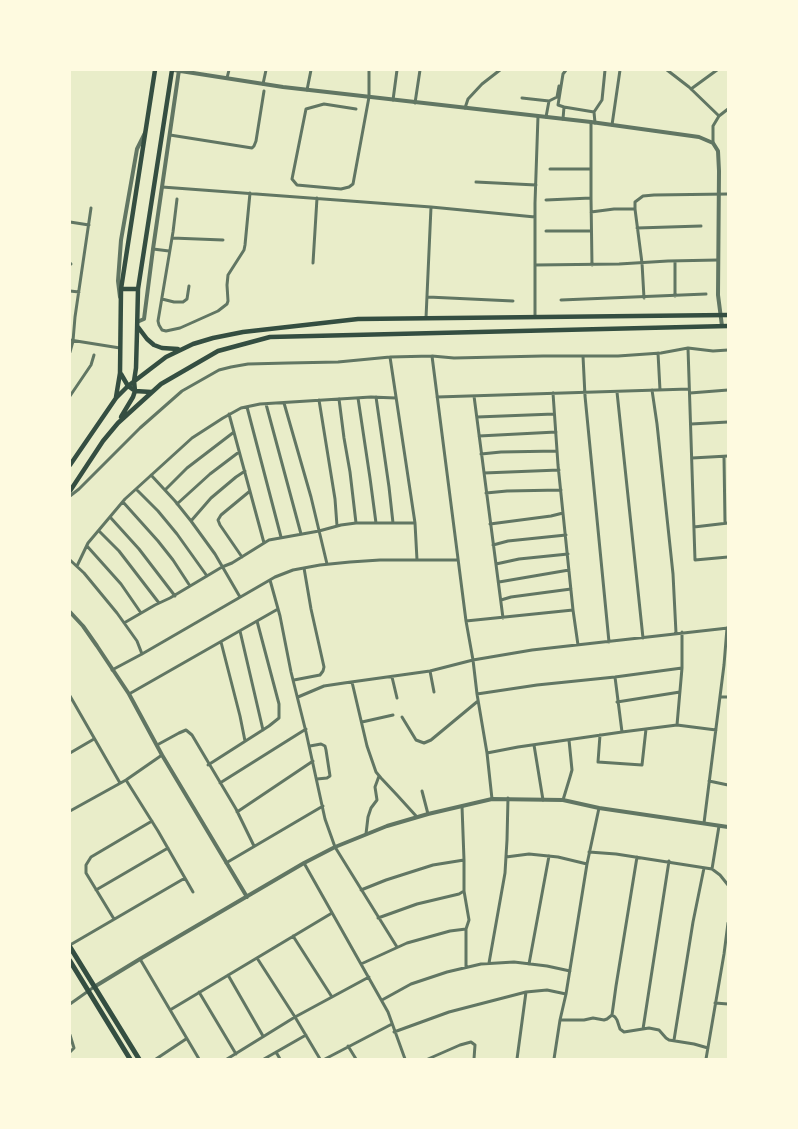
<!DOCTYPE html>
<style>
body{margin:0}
#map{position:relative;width:798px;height:1129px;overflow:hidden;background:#e9edc9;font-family:Signika,sans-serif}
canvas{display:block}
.frame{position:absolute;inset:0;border:71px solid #fefae0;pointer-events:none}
</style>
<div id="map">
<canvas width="798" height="1129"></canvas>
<div class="frame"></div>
</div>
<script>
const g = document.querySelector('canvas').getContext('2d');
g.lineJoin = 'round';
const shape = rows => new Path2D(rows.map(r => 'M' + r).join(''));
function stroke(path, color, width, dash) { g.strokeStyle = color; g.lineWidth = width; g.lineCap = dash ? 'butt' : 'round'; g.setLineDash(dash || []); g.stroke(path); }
const minor = shape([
 [667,70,689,87,719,116],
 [227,78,229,70],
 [263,84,266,70],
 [691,89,717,70],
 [307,90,311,70],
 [522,98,549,101,546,117],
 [393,100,397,70],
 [549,101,557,97,559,86],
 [415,103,420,70],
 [564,107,558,105,563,74,566,70],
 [465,108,468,99,482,84,500,70],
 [356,109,324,104,306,109,292,179,297,185,341,189,349,187,353,184,369,97,369,70],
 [563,119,564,107,594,112],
 [591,122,591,198,592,265],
 [595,123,594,112,602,100,605,70],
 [612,125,620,70],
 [170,135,252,148,254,146,256,141,264,91],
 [713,143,713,126,719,116,728,109],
 [550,169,591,169],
 [476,182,536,185],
 [162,187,431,207,535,217],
 [177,199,173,232,158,321,159,325,162,330,166,331,180,328,189,324,218,311,227,304,228,301,227,285,228,275,244,250,245,245,250,193],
 [546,200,591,198],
 [591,212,614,209,635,209],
 [70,222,89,225],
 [637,228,701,226],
 [546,231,591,231],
 [172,238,223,240],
 [153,249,169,251],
 [675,261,675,296],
 [70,263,71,264],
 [313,263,317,198],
 [535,265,619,264,668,261,718,260],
 [70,291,79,292],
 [428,297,513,301],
 [644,298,642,263,635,209,635,202,643,196,654,195,728,194],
 [162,299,174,302,183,302,187,299,189,286],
 [561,300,706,294],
 [535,317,535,203,538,116],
 [426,318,431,207],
 [70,340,120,348],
 [688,348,695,560,728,557],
 [70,352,73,341,75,317,91,208],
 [658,353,660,390],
 [432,356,466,621,473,660,477,694,487,753,492,799],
 [583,356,585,396,609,642],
 [390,357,415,523,417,560],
 [652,390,657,424,673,574,676,633],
 [617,392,643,638],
 [553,393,558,465,573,610,578,645],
 [690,393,728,390],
 [70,396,91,365,94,355],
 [474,396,503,618],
 [376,397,389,487,393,523],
 [437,397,689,389],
 [358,398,370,478,376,523],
 [339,399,344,438,350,472,356,523],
 [319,400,335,499,337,526],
 [284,403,311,497,327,564],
 [266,404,301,534],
 [247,407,281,537],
 [229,414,264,543],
 [477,417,554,414],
 [691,424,728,422],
 [479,436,556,432],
 [481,454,501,452,557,451],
 [724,457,725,523],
 [692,458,728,456],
 [484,473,559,470],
 [151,475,175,501,191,521,215,554,240,597],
 [136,489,158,511,177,534,207,576],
 [165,490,187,468,234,432],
 [486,493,507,491,561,490],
 [70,496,79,489,140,428,182,391,219,370,231,367,248,364,288,363,338,362,390,357,432,356,454,358,543,356,618,356,661,353,688,348,713,351,728,350],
 [123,502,158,541,173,560,190,586],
 [177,504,210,474,239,452],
 [110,517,139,549,175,596],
 [191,521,211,498,236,477,245,471],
 [490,524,551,516,563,513],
 [694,527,728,523],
 [99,531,119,551,159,603],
 [493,545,508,541,566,535],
 [87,546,121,584,141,613],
 [242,557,220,525,218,520,221,515,250,491],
 [70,560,84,573,117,613,137,641,142,654],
 [496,564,519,559,568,554],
 [77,566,88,543,125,499,192,438,223,418,241,408,260,404,371,397,396,398],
 [270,580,280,616,291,672,306,732,325,819,335,847,397,947],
 [499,582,569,570],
 [501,600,511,597,571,589],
 [466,621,573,610],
 [124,623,155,605,170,598,222,567,232,563,269,540,319,531,341,525,356,523,415,523],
 [240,631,263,730],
 [221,642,240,716,245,741],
 [112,670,142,654,275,577,293,570,320,565,350,562,380,560,458,560],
 [430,671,434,692],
 [392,677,397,698],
 [615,677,622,732],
 [294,680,320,675,323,671,324,667,311,609,304,568],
 [352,682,367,746,376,772,381,778,397,795,417,817],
 [129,694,278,609],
 [477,694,537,685,615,677,682,668],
 [70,696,120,783],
 [298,697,324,686,344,683,430,671,473,660,532,650,728,628],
 [720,697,728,697],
 [617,702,680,692],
 [402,717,416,740,424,743,431,740,478,701],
 [362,722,393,715],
 [677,725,682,668,682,632],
 [600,735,598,762,642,765,646,729],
 [157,745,179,733,186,730,192,735,236,809,254,846],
 [534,745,543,800],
 [310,746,321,744,325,746,326,750,330,776,327,778,317,779],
 [70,753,94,739],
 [487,753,518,747,622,732,677,725,716,730],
 [208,765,269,726,279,718,279,704,257,621],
 [126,780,158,831,193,892],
 [709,781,728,785],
 [220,783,306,729],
 [422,791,428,814],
 [563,800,570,777,572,770,569,740],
 [70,811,126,780,162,755],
 [237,812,313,761],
 [704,823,724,665,727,628],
 [366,834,368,817,371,808,377,800,375,787,379,776],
 [589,852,616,854,712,869,720,875,728,885],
 [506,857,529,854,558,857,587,864],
 [226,863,323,806],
 [304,863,388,1012,405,1059],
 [712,869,719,826],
 [96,890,168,848],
 [361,890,386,880,411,872,433,865,464,860],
 [464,891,469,920,466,929,466,967],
 [378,918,417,904,459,894,464,891,464,860,462,806],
 [114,919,86,873,86,865,91,857,152,821],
 [293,936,332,997],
 [70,945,185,878],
 [257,958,295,1017,320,1059],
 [140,959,199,1059],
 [489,963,505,873,507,840,508,798],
 [361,964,407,943,450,931,466,929],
 [529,964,549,856],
 [228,975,263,1036],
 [199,992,236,1054],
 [382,1000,411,984,447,972,481,964,514,962,547,966,570,971],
 [715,1003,728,1004],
 [70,1004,94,987],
 [170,1010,332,913],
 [612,1015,616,986,637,857],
 [560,1020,584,1020,593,1018,604,1020,607,1019,612,1015,615,1017,617,1020,620,1029,624,1032,649,1028,659,1030,666,1038,669,1040,694,1044,708,1048],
 [643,1029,669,861],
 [394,1032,449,1012,526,992,547,990,566,994],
 [70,1035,74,1048,70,1052],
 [674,1040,693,922,704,868],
 [348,1046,356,1059],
 [276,1052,280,1059],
 [156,1059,186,1039],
 [227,1059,295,1017,369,977],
 [264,1059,306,1035],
 [325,1059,392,1024],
 [428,1059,460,1045,471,1042,475,1045,474,1059],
 [517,1059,526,992],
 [554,1059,560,1020,566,994,587,864,599,808],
 [706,1059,724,954,728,923]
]);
const tertiary = shape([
 [174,70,283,87,591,122,699,137,713,143,718,151,719,171,718,295,722,326],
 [120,297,118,281,121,240,137,149,145,133],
 [137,322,144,319,153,249,179,70],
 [70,612,83,626,97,646,129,694,162,755,247,897],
 [94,987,140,959,304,863,335,847,387,826,428,814,492,799,563,800,599,808,728,827]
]);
const secondary = shape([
 [121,289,138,289],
 [138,327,147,339,154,345,162,348,178,349],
 [121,374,128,386,135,391,151,392],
 [116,397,120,373,121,289,155,70],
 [121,417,133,397,135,391,134,381,136,368,137,332,138,289,172,70],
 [70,465,116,398,128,386,166,357,193,344,213,338,243,332,358,319,728,315],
 [70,491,103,441,118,423,161,384,218,351,270,337,728,326]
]);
const primary = shape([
 [70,947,139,1059],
 [70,961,130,1059]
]);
stroke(minor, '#617663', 3);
stroke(tertiary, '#617663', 4);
stroke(secondary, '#344e41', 4.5);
stroke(primary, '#344e41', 5);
</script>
